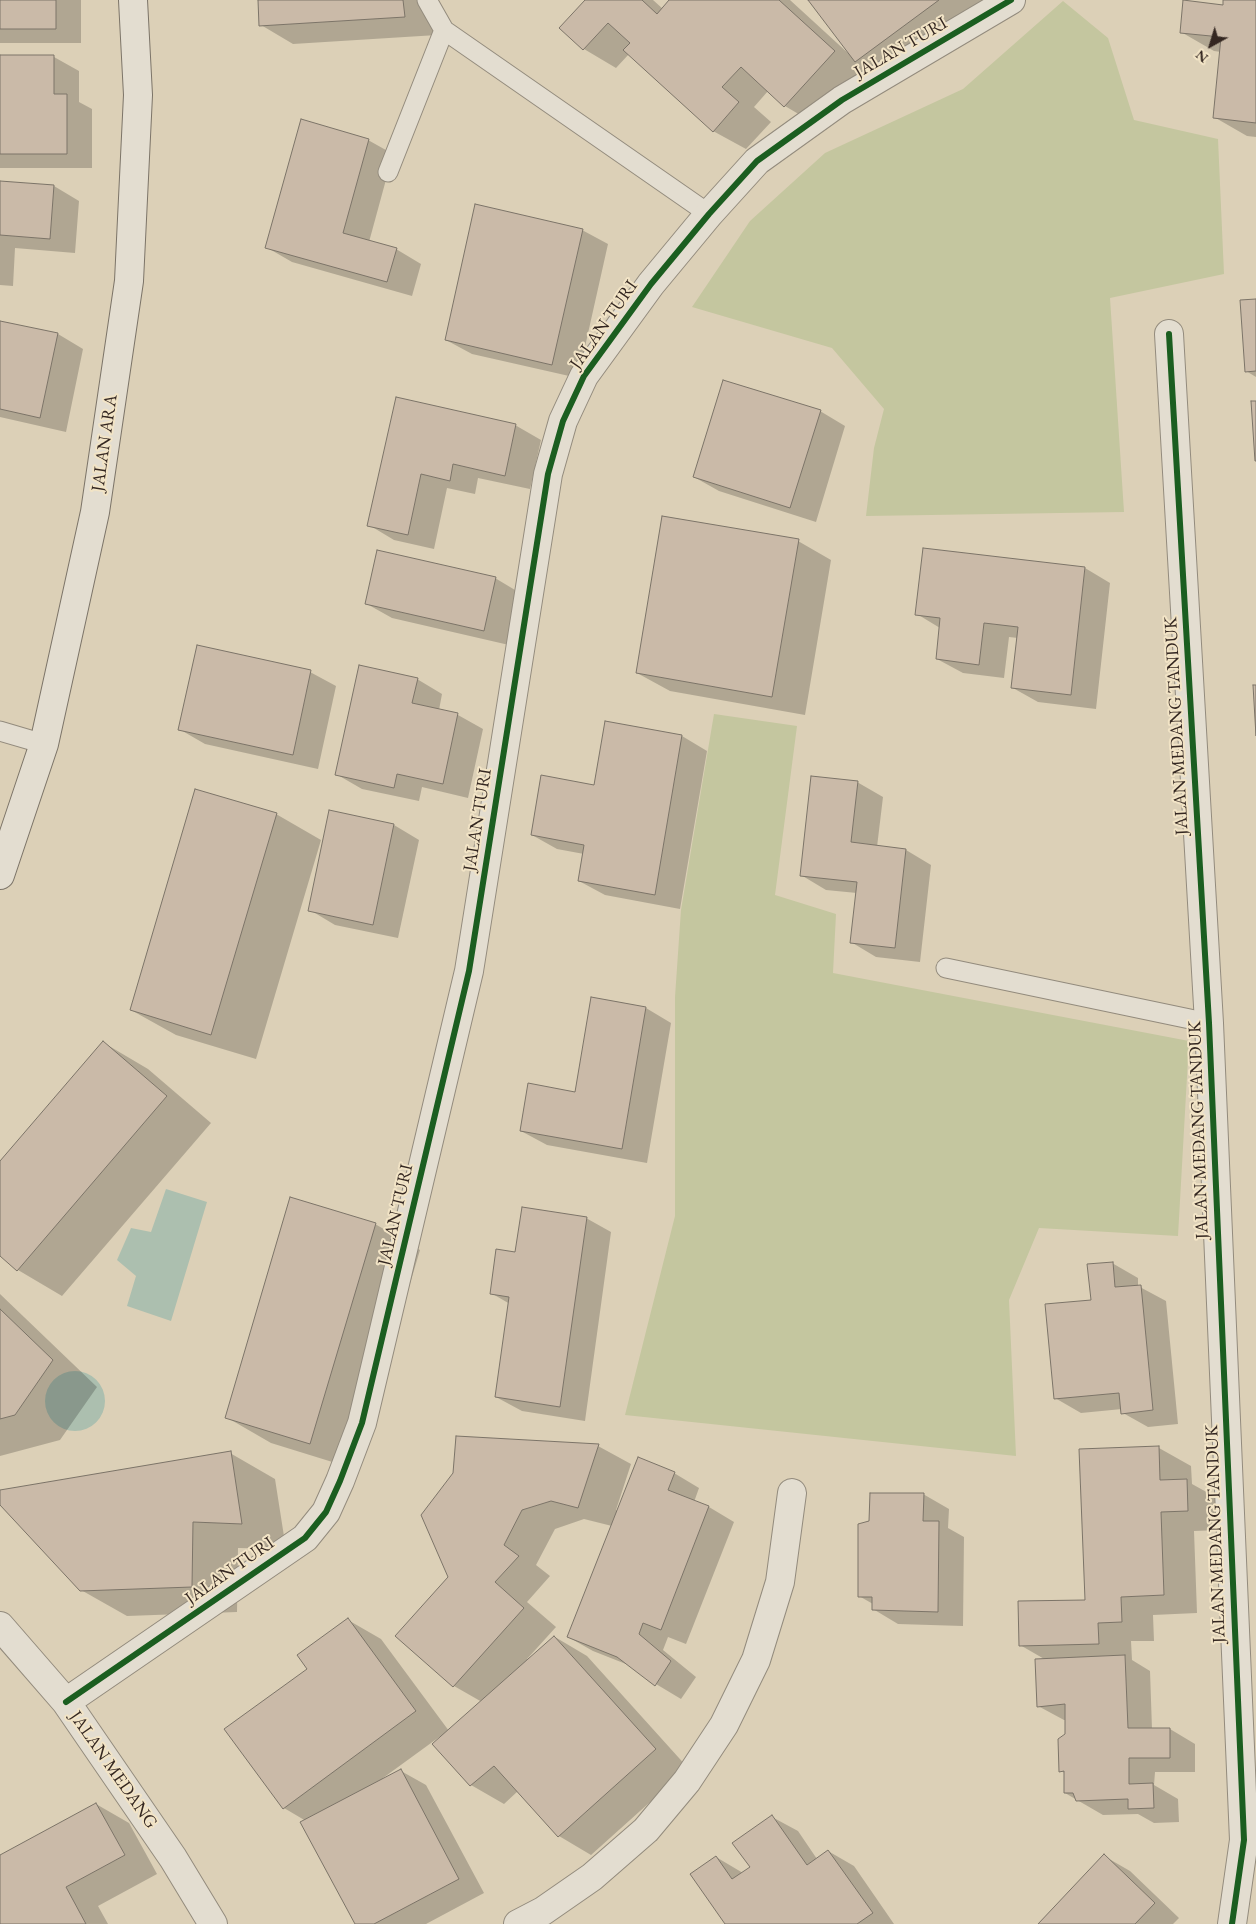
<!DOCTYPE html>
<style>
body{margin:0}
#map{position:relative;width:1256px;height:1924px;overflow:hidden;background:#dcd0b7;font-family:"EB Garamond",serif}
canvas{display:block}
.north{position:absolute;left:1186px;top:20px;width:50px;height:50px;-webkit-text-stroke:4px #f2e4c6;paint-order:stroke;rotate:219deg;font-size:14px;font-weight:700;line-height:20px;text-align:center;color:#342721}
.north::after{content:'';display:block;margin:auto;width:18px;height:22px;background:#342721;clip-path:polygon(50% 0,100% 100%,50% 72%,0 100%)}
</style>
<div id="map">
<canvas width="1256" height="1924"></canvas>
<div class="north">N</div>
</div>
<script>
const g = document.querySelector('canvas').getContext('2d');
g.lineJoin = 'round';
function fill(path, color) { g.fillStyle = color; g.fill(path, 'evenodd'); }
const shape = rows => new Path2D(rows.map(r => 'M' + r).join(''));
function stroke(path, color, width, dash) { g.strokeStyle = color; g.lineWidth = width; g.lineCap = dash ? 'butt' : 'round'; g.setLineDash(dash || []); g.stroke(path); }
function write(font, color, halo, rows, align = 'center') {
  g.font = font + ' "EB Garamond",serif'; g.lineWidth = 4; g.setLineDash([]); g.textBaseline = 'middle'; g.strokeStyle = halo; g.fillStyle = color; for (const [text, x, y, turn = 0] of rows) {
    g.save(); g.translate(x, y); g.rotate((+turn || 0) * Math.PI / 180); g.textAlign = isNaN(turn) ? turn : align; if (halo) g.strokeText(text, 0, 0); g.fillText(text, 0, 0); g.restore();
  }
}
const green = shape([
 [1063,1,1108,38,1134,120,1218,139,1224,274,1110,298,1124,512,866,516,874,448,884,409,832,348,692,307,750,221,825,153,963,89],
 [714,714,797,726,775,895,836,914,833,973,1189,1041,1178,1236,1039,1228,1009,1300,1016,1456,625,1415,675,1216,675,997,681,910]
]);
const water = shape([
 [166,1189,207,1202,171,1321,127,1306,136,1276,117,1260,131,1228,151,1232],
 '45 1401a30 30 0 1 1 60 0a30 30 0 1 1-60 0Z'
]);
const shadow = shape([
 [0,0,81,0,81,43,0,43],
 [259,0,435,0,437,35,293,44,261,25],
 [587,0,653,0,663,9,671,0,790,0,849,54,810,0,997,0,888,80,862,65,867,71,817,125,785,106,768,91,754,107,771,122,746,149,713,131,629,54,616,68,584,49],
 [1225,0,1256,0,1256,137,1247,136,1214,117,1221,52,1214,51,1181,32,1224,6],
 [0,57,54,57,79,71,79,102,92,109,92,168,0,168],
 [368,140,393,154,369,242,396,249,421,264,412,296,292,262,266,247],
 [0,182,54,186,79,201,75,253,15,248,13,286,0,285],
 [582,230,608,244,578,378,472,354,446,340],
 [1256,301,1256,377,1246,371],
 [0,322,58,334,83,349,66,432,0,417],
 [397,399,515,425,541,440,530,489,478,478,475,494,447,488,434,549,394,540,369,525],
 [820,411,845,426,816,522,719,491,694,477],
 [798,541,831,560,805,715,670,691,637,673],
 [924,549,1085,568,1110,583,1096,709,1038,702,1013,688,1018,638,1009,637,1004,678,963,673,937,659,940,628,917,614],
 [495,578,520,593,509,645,392,618,367,604],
 [310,672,336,686,318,769,205,744,179,729],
 [417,679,442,694,439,710,458,715,483,729,468,798,422,787,419,801,362,789,336,774],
 [682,736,707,751,680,909,605,895,579,881,584,854,557,849,532,835,595,786],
 [857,782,883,797,877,847,906,850,931,865,920,962,876,957,851,942,857,893,826,890,801,875],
 [330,812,394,825,419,840,398,938,335,925,310,910],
 [276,814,321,840,256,1059,176,1035,131,1010],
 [646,1008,671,1023,647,1163,547,1145,521,1131,576,1093],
 [104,1043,148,1069,211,1123,62,1296,18,1270,0,1254,0,1163],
 [586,1218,611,1232,585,1421,522,1411,496,1397,510,1304,491,1293,516,1254],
 [375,1224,420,1250,355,1469,271,1443,226,1417],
 [1112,1263,1138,1278,1138,1286,1166,1301,1178,1424,1148,1427,1123,1413,1122,1409,1081,1413,1055,1398,1092,1301],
 [0,1294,97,1387,60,1440,0,1456],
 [598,1446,631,1464,616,1510,618,1511,674,1473,699,1488,694,1502,709,1507,734,1522,686,1644,668,1637,663,1650,696,1677,681,1699,656,1684,631,1666,593,1651,568,1637,612,1526,584,1519,555,1529,536,1565,550,1576,527,1602,556,1627,527,1659,528,1661,555,1637,587,1656,688,1768,591,1855,559,1836,518,1791,504,1804,471,1785,434,1745,443,1737,442,1735,383,1778,384,1780,401,1771,426,1785,484,1893,426,1924,356,1924,306,1821,284,1808,309,1669,348,1620,381,1639,449,1731,482,1702,454,1686,397,1636,449,1577,422,1515],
 [1159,1448,1191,1466,1192,1484,1219,1499,1220,1530,1194,1531,1197,1613,1153,1615,1154,1641,1131,1641,1132,1660,1150,1671,1152,1729,1170,1729,1195,1744,1195,1772,1155,1772,1154,1785,1178,1799,1179,1822,1154,1823,1138,1814,1103,1815,1065,1793,1065,1773,1060,1771,1067,1735,1066,1720,1064,1720,1038,1706,1046,1660,1020,1645,1086,1601],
 [230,1453,275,1479,286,1549,238,1548,237,1612,127,1616,81,1590,0,1504,0,1491],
 [923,1494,949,1509,948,1528,964,1537,963,1626,898,1624,873,1609,873,1604,859,1596,871,1522],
 [96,1804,129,1823,157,1874,98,1906,108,1924,0,1924,0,1856],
 [772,1817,798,1831,817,1859,828,1851,854,1866,894,1924,726,1924,716,1857,743,1873,751,1867],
 [1104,1856,1130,1871,1179,1918,1173,1924,1040,1924]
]);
const building = shape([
 [0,0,56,0,56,29,0,29,0,0],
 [258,0,403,0,405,17,259,26,258,0],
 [585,0,642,0,657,14,669,0,779,0,835,51,784,107,741,67,722,87,739,102,713,132,623,50,630,43,608,23,583,50,559,28,585,0],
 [808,0,939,0,855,62,808,0],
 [1183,0,1223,5,1223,0,1256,0,1256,123,1213,118,1221,37,1180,33,1183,0],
 [0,55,54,55,54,94,67,94,67,154,0,154,0,55],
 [301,119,369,139,343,233,397,248,387,282,265,248,301,119],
 [0,181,54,185,50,239,0,235,0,181],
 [475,204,583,229,552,365,445,340,475,204],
 [1256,299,1256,371,1245,372,1240,300,1256,299],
 [0,321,58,333,40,418,0,409,0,321],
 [723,380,821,410,790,508,693,477,723,380],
 [396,397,516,424,505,476,453,464,450,481,421,474,408,535,367,526,396,397],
 [1251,401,1256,401,1256,461,1255,461,1251,401],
 [662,516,799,539,772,697,636,673,662,516],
 [923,548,1085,567,1071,695,1011,688,1018,627,984,623,979,665,936,659,940,618,915,615,923,548],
 [377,550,496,577,484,631,365,604,377,550],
 [197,645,311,670,293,755,178,730,197,645],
 [359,665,418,678,412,703,458,713,443,784,397,774,394,788,335,775,359,665],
 [1253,685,1256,685,1256,736,1253,685],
 [605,721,682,735,655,895,578,881,584,845,531,835,541,775,594,785,605,721],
 [811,776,858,781,851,842,906,849,895,948,850,943,857,882,800,876,811,776],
 [195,789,277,813,211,1035,130,1010,195,789],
 [329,810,394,824,373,925,308,911,329,810],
 [591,997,646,1007,622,1149,520,1131,528,1083,575,1092,591,997],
 [103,1041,167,1096,17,1271,0,1256,0,1161,103,1041],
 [290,1197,376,1223,310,1444,225,1418,290,1197],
 [522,1207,587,1217,560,1407,495,1397,509,1297,490,1294,496,1249,515,1252,522,1207],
 [1113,1262,1115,1287,1141,1285,1153,1410,1121,1414,1119,1393,1054,1399,1045,1304,1091,1300,1087,1264,1113,1262],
 [0,1309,53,1360,15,1415,0,1419,0,1309],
 [456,1436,599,1444,578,1508,551,1501,522,1510,504,1545,519,1556,495,1582,524,1608,453,1687,395,1636,448,1577,421,1515,453,1473,456,1436],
 [1159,1446,1160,1480,1187,1479,1188,1511,1161,1512,1164,1595,1121,1597,1122,1622,1098,1623,1099,1644,1019,1646,1018,1601,1085,1600,1079,1449,1159,1446],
 [231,1451,242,1524,193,1522,192,1587,80,1591,0,1505,0,1490,231,1451],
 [638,1457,675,1472,668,1490,709,1506,661,1630,643,1623,639,1634,671,1661,655,1686,617,1657,567,1637,638,1457],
 [870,1493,924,1493,923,1521,939,1521,938,1612,872,1610,872,1597,858,1597,858,1524,869,1521,870,1493],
 [348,1618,416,1711,283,1809,224,1729,307,1669,297,1655,348,1618],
 [554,1636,656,1749,558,1837,494,1766,470,1786,432,1744,554,1636],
 [1125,1655,1128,1728,1170,1728,1170,1758,1129,1758,1129,1784,1153,1783,1154,1808,1128,1809,1128,1799,1076,1801,1073,1793,1064,1793,1064,1771,1059,1772,1058,1739,1065,1734,1065,1704,1037,1707,1035,1659,1125,1655],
 [401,1769,459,1879,374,1924,355,1924,300,1822,401,1769],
 [96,1803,125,1855,66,1887,86,1924,0,1924,0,1855,96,1803],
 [772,1815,807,1865,828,1850,873,1913,857,1924,725,1924,690,1874,716,1856,732,1879,750,1867,732,1843,772,1815],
 [1104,1854,1155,1903,1135,1924,1038,1924,1104,1854]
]);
const lane = shape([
 [427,0,444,30,709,214],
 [388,172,444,30],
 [0,731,44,744],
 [946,968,1209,1023]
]);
const street = shape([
 [1169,334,1209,1023,1244,1840,1232,1924],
 [0,1626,66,1702,173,1858,213,1924],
 [66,1702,305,1538,326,1512,340,1481,362,1423,469,971,548,474,563,421,584,376,651,284,709,214,757,161,842,100,1011,0],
 [518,1924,543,1911,592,1877,646,1830,687,1781,724,1725,756,1660,780,1582,792,1493]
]);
const secondary = shape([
 [0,875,44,744,95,512,129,281,138,95,133,0]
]);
const cycleway = shape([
 [1169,334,1209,1023,1244,1840,1232,1924],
 [66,1702,305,1538,326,1512,340,1481,362,1423,469,971,548,474,563,421,584,376,651,284,709,214,757,161,842,100,1011,0]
]);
const streetNames = [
 ["JALAN TURI",901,48,-30],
 ["JALAN TURI",604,325,-55],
 ["JALAN ARA",105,443,-82],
 ["JALAN MEDANG TANDUK",1177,726,-93],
 ["JALAN TURI",478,820,-81],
 ["JALAN MEDANG TANDUK",1199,1130,-92],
 ["JALAN TURI",396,1215,-77],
 ["JALAN MEDANG TANDUK",1216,1534,-92],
 ["JALAN TURI",230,1571,-35],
 ["JALAN MEDANG",113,1770,55]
];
fill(green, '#c4c69f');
fill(water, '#acbfaf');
fill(shadow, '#0003');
fill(building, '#cabaa8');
stroke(building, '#7c7468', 1);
stroke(lane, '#938b7d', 21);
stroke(street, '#938b7d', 30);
stroke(secondary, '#7c7468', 30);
stroke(lane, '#e3ddd0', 19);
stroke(street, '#e3ddd0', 28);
stroke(secondary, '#e3ddd0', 28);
stroke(cycleway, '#1b5e20', 6);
write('18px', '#342721', '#f2e4c6', streetNames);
</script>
